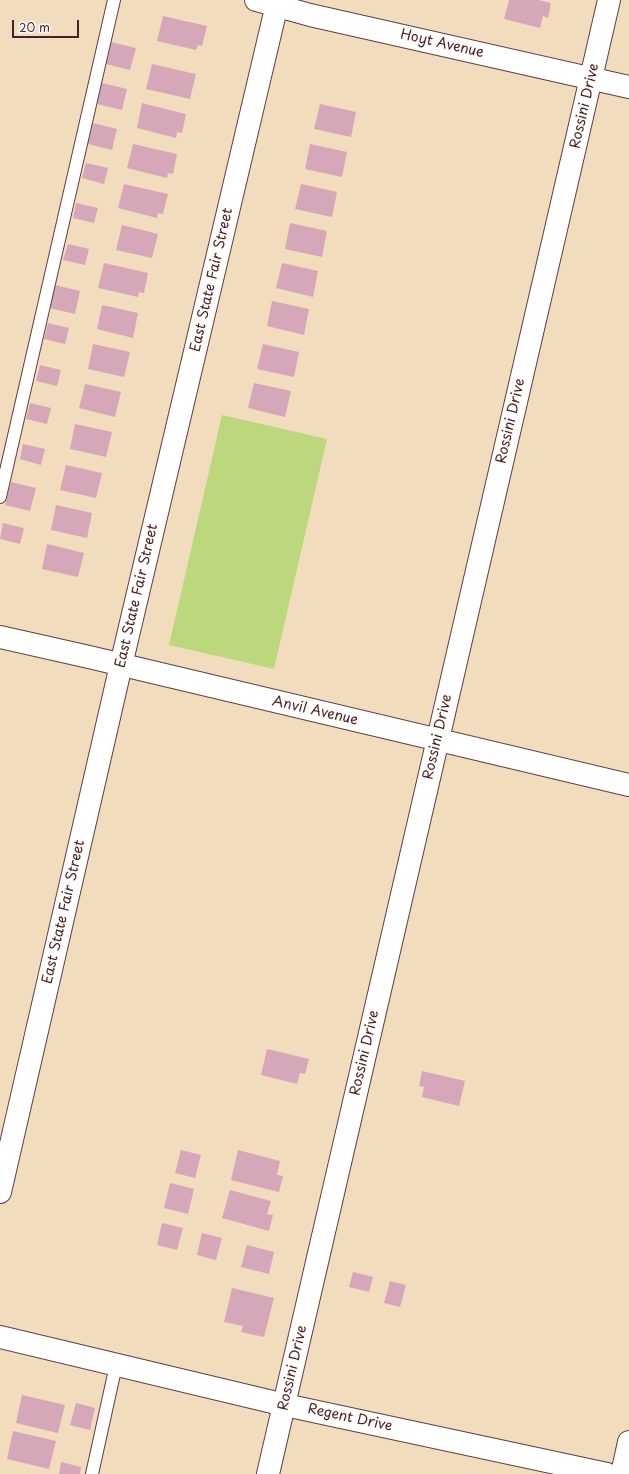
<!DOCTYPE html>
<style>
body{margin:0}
#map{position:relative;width:629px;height:1474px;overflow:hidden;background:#f1ddbe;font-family:"Playpen Sans",sans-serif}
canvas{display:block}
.scale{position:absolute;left:12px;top:20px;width:67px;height:18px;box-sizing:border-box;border:2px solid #4a1f2b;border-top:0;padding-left:5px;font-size:12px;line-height:14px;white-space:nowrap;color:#4a1f2b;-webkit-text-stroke:3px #fdfcf7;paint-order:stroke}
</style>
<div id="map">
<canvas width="629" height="1474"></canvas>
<div class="scale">20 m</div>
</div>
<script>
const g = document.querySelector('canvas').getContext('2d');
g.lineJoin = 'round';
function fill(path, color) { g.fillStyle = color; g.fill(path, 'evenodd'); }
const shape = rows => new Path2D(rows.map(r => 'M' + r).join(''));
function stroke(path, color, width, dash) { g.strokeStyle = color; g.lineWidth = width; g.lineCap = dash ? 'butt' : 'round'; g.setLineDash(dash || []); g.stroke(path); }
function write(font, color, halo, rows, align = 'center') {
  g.font = font + ' "Playpen Sans",sans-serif'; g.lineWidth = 3; g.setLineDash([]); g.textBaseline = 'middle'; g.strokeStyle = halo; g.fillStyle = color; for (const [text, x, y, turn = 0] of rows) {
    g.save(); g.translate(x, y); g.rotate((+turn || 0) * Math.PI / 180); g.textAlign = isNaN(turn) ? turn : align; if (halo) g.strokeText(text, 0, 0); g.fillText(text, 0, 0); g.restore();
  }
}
const green = shape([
 [222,415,327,439,274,669,169,645]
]);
const building = shape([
 [509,0,539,0,551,3,548,18,543,16,540,28,504,19],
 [163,16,207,26,202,46,198,45,196,50,157,41],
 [111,42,136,48,130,70,106,64],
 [152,64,196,74,190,99,146,89],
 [102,83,127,89,122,110,97,104],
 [142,103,186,114,182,133,177,132,176,138,137,128],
 [320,104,356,112,351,137,314,129],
 [93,123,117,129,112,150,88,144],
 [133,144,177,154,173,174,168,173,167,178,127,168],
 [310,144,347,152,342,177,305,169],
 [86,163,108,168,104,184,82,178],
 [124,184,168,194,163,214,158,213,157,218,118,208],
 [301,184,337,192,332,217,295,209],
 [76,203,98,208,94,223,73,218],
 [290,223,327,231,322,257,285,249],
 [122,225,158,234,152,258,116,250],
 [68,244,89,249,85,265,63,260],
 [104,263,148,273,144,293,139,292,138,297,98,288],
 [282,263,318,271,313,297,276,288],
 [55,285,80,291,75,314,50,308],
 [272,301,309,309,304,335,267,326],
 [102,305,138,313,133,338,97,329],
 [48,323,69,328,65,344,44,339],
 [93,344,130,352,124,377,88,369],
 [263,344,299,352,294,377,257,369],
 [40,365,61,370,57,386,36,381],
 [254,383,291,391,285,417,248,408],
 [85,384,121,392,115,417,79,408],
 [30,403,51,408,47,424,26,419],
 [75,424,112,432,106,457,70,449],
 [23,444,45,449,41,465,20,459],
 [66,465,102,473,96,498,60,490],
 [11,482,36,488,30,511,5,505],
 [56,505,92,513,87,538,51,530],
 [3,523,24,528,20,544,0,539],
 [47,544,84,553,78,577,42,569],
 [267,1049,309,1059,305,1074,300,1073,297,1084,261,1075],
 [422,1071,465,1081,459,1106,422,1097,424,1087,419,1086],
 [181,1150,201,1155,195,1178,175,1173],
 [238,1150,280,1161,277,1175,283,1176,279,1192,231,1180],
 [170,1183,194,1189,188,1214,164,1208],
 [230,1190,271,1201,267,1214,273,1215,269,1231,222,1218],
 [162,1223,183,1228,177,1250,157,1245],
 [202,1233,222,1238,216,1260,197,1255],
 [247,1245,274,1252,269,1274,241,1267],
 [353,1272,373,1277,369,1292,349,1287],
 [390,1281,406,1285,400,1307,384,1303],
 [232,1288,274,1298,264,1337,241,1332,243,1326,224,1322],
 [22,1395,65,1405,58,1433,16,1423],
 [76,1403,95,1408,90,1430,70,1425],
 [13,1431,56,1441,49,1469,7,1459],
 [61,1462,81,1467,80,1474,59,1474]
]);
const service = shape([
 [0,497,114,0],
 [92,1474,116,1365]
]);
const minor = shape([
 [256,0,310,15,629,87],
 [0,637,89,657,629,785],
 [0,1337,285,1405,607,1474],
 [268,1474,609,0],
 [622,1474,629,1442]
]);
const tertiary = shape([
 [0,1192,121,665,278,0]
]);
const streetNames = [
 ["Hoyt Avenue",442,44,13],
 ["Rossini Drive",585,106,-77],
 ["East State Fair Street",212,280,-77],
 ["Rossini Drive",511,421,-77],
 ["East State Fair Street",137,596,-77],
 ["Anvil Avenue",315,711,13],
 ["Rossini Drive",438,737,-77],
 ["East State Fair Street",64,912,-77],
 ["Rossini Drive",365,1053,-77],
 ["Rossini Drive",293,1368,-77],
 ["Regent Drive",350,1418,12]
];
fill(green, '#bdd77c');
fill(building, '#d6a7b8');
stroke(service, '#633c41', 14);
stroke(minor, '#633c41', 24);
stroke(tertiary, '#633c41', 24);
stroke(service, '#fff', 12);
stroke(minor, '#fff', 22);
stroke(tertiary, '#fff', 22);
write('14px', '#4a1f2b', '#fdfcf7', streetNames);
</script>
